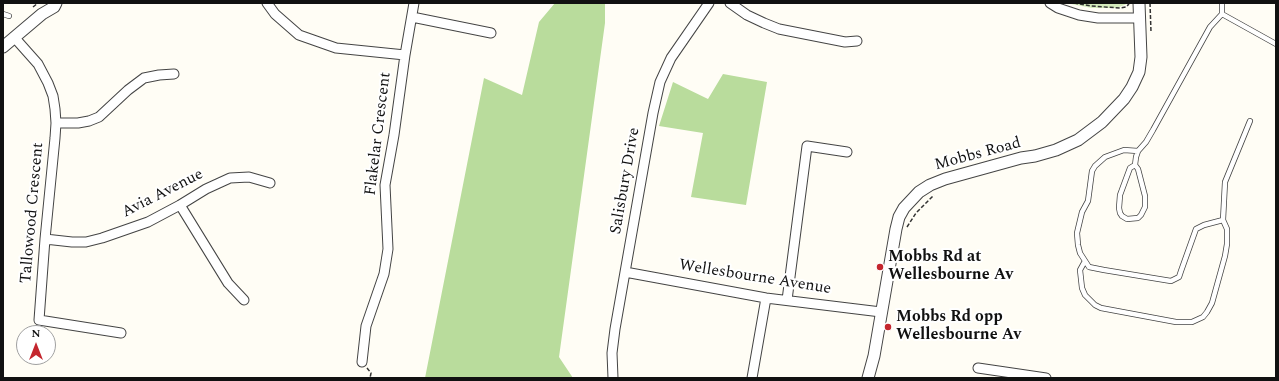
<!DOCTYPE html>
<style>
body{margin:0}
#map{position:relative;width:1279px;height:381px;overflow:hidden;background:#fffdf5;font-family:Spectral,serif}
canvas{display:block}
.frame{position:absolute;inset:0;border:4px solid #111;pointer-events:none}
.north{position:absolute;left:16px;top:325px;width:40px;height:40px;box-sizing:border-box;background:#fff;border:1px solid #a0a0a0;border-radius:50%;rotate:0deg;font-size:11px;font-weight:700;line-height:16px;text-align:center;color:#111}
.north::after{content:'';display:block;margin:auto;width:14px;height:18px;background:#c4262e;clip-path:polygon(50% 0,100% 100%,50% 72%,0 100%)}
</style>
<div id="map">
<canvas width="1279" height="381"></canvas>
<div class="frame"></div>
<div class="north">N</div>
</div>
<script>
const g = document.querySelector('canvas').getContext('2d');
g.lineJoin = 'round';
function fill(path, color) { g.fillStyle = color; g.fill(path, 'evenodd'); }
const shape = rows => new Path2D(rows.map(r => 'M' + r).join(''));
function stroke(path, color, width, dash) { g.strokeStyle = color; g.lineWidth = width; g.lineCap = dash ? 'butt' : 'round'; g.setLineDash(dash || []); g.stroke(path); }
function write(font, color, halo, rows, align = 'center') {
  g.font = font + ' Spectral,serif'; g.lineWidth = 4; g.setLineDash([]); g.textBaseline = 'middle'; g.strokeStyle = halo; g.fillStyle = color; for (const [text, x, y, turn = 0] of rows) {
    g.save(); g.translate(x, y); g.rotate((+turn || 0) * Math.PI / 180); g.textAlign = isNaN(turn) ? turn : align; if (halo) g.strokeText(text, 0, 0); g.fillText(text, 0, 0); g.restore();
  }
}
const green = shape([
 [1066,3,1129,3,1117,8,1092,8]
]);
const forest = shape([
 [555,3,605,3,605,23,559,357,573,378,425,378,484,78,522,95,539,22],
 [723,74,767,82,746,205,691,197,703,133,659,126,673,82,708,99]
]);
const path = shape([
 [1074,3,1091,6,1120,8,1126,7,1129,4],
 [1150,3,1151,32],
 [33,7,38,3],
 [907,227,916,213,934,195],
 [367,368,371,373,370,378]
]);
const service = shape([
 [3,14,9,16],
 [1222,14,1276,44],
 [1138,151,1124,150,1105,157,1095,166,1092,171,1088,201,1082,212,1077,233,1078,245,1080,253,1089,267,1104,270,1171,281,1179,277,1181,271,1196,229,1204,225,1223,220],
 [1135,165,1130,168,1120,195,1119,208,1120,213,1122,216,1127,219,1138,218,1141,215,1145,207,1145,196,1138,169,1135,165,1136,157,1138,151,1146,142,1153,130,1210,27,1222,14,1222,3],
 [1085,261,1080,270,1082,288,1085,295,1095,305,1101,308,1176,322,1192,322,1203,317,1207,312,1212,303,1225,256,1227,244,1227,229,1223,220,1225,182,1250,121]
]);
const minor = shape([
 [267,3,275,14,299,35,336,48,405,55],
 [730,3,747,15,764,23,779,29,845,42,857,41],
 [1050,3,1058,8,1079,15,1098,18,1139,18],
 [412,17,491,33],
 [14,37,38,64,48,83,53,96,55,109,56,123,55,138,45,239,39,320,121,333],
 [56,123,78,123,89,121,99,117,128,90,144,78,159,75,174,74],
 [180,205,228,283,244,300],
 [45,239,72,242,86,242,102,238,148,222,180,205,206,189,230,178,249,177,270,183],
 [625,272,766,298,881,312],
 [787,300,807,146,847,152],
 [362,362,366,326,384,274,388,249,385,185,394,135,405,55,414,3],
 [978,368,1046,378],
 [613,378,612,353,615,329,653,113,660,82,671,58,709,3],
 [752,378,766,298]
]);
const tertiary = shape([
 [3,47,42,14,54,7,56,3],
 [868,378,874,356,896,229,899,217,904,208,919,192,930,185,945,179,1021,158,1035,156,1056,150,1078,140,1102,122,1124,99,1132,87,1139,72,1141,57,1139,3]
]);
const markers = [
 [880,267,4,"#c4262e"],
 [888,327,4,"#c4262e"]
];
const streetNames = [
 ["Flakelar Crescent",379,134,-83],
 ["Mobbs Road",978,155,-15],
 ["Salisbury Drive",626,181,-80],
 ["Avia Avenue",163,194,-27],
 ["Tallowood Crescent",33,213,-85],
 ["Wellesbourne Avenue",755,278,9]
];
const poiNames = [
 ["Mobbs Rd at",888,258],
 ["Wellesbourne Av",888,276],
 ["Mobbs Rd opp",896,318],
 ["Wellesbourne Av",896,336]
];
fill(green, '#d5ebbd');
fill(forest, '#b9dc9c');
stroke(service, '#444', 6);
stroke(minor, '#444', 11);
stroke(tertiary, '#444', 13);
stroke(path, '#333', 1.5, [4, 2]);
stroke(service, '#fff', 4.5);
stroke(minor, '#fff', 9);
stroke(tertiary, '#fff', 11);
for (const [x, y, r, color] of markers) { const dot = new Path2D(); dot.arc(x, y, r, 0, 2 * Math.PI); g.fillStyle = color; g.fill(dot); stroke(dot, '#fff', 1.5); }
write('16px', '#111', '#fff', streetNames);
write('bold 16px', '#111', '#fff', poiNames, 'left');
</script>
